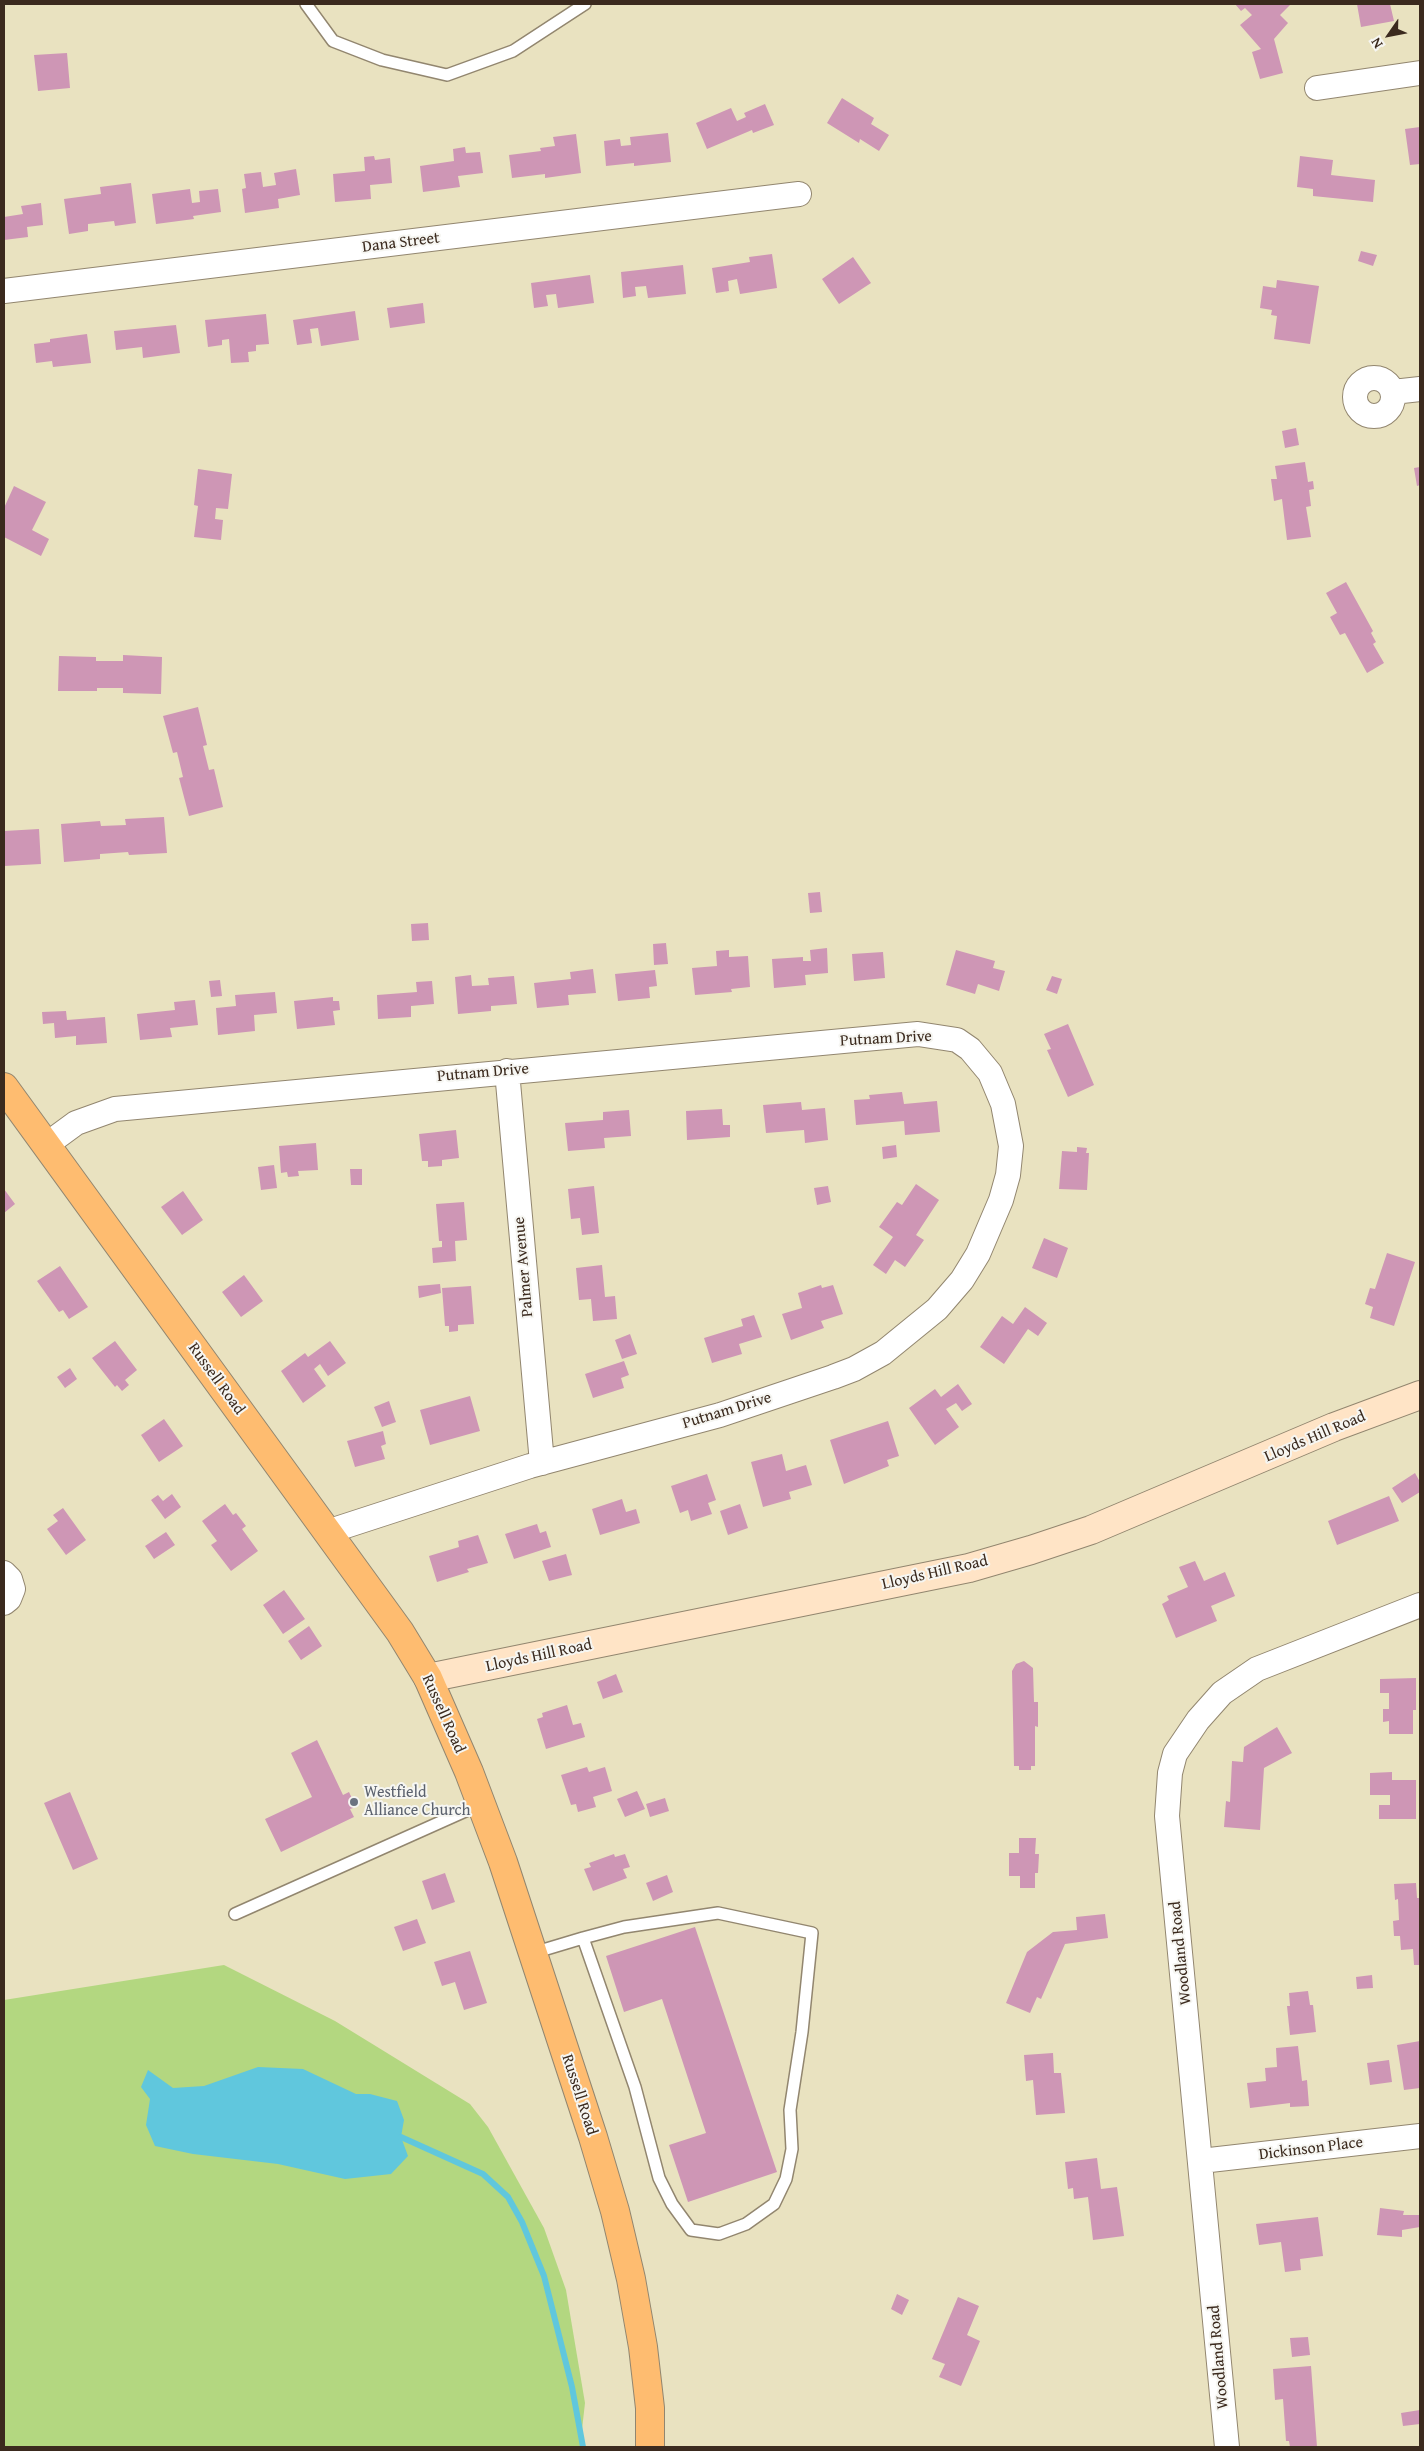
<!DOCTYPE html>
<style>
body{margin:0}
#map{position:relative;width:1424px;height:2451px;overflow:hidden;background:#e9e2c0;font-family:"Gentium Book Plus",serif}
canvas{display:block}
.frame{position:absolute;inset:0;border:5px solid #3b2a1e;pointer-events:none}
.north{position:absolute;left:1364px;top:10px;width:50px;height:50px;-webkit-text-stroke:4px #f6f6f2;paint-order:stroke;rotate:237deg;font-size:14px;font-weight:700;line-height:20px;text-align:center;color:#3b2a1e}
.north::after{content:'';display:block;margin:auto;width:18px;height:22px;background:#3b2a1e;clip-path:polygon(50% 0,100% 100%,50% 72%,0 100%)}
</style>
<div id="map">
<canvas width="1424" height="2451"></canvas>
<div class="frame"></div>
<div class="north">N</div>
</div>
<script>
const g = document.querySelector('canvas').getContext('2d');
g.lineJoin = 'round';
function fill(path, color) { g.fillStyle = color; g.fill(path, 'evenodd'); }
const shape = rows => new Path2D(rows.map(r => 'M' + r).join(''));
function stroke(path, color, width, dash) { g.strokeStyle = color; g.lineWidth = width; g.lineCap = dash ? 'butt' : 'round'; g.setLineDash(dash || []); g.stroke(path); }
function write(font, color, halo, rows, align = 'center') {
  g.font = font + ' "Gentium Book Plus",serif'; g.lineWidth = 4; g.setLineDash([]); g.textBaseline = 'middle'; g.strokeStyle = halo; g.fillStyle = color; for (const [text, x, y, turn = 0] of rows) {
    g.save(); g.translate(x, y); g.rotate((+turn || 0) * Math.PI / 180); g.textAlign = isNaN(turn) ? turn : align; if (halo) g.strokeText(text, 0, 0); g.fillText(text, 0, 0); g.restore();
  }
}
const green = shape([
 [224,1965,335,2021,470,2104,488,2127,544,2228,566,2290,585,2403,580,2447,4,2447,4,2000]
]);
const water = shape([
 [258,2067,303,2069,356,2094,370,2094,397,2101,404,2120,401,2137,408,2156,391,2174,345,2179,278,2164,193,2154,155,2146,146,2125,150,2099,141,2087,148,2070,173,2088,204,2086]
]);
const stream = shape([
 [401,2137,483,2174,508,2197,522,2222,544,2276,572,2387,583,2447]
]);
const building = shape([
 [1235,4,1291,4,1280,15,1288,23,1274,39,1283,73,1260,79,1252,52,1261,49,1240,25,1252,15,1245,8,1241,11],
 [1357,4,1390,4,1394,21,1361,27],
 [67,53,70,88,38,91,34,55],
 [842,98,874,118,871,124,889,135,879,151,860,139,859,143,827,123],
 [765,104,774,125,753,133,752,130,707,149,696,123,731,108,737,121,746,117,744,113],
 [1420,127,1420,164,1410,165,1405,129],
 [668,133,671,162,634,166,634,163,606,166,604,141,620,139,621,146,631,145,630,137],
 [576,134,581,173,545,178,545,174,512,178,509,155,541,151,540,148,555,146,553,137],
 [465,147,466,153,480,152,483,173,458,176,460,187,423,192,420,166,454,161,453,149],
 [374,156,375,160,390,158,392,183,370,185,371,199,335,202,333,174,365,171,364,157],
 [1300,156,1333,160,1331,175,1375,180,1373,202,1313,196,1313,189,1297,187],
 [296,169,300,195,278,199,279,208,245,213,242,189,246,188,244,174,261,172,263,187,276,185,274,173],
 [131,183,136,223,115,226,114,221,88,224,88,231,69,234,64,199,101,194,100,187],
 [190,189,192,203,200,202,199,191,218,189,221,212,193,216,194,219,156,224,152,194],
 [41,203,43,225,27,227,28,237,4,240,4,217,23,214,21,206],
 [1361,251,1377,255,1373,266,1358,261],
 [772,254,777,288,740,294,737,279,728,281,729,291,716,293,712,268,750,262,749,257],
 [853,257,871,283,839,304,822,279],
 [683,265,686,294,648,298,646,286,635,287,636,296,623,298,621,272],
 [590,275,594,303,558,308,556,294,546,295,548,306,534,308,531,283],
 [1277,280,1319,286,1310,344,1274,339,1277,316,1271,315,1272,310,1260,308,1263,286,1276,288],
 [423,303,425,323,390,328,387,308],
 [355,311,359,340,321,346,318,328,310,329,312,343,297,345,293,320],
 [266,314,269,344,256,345,256,351,248,352,249,362,231,363,229,339,222,340,222,345,208,347,205,320],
 [176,325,180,353,143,358,142,347,116,350,114,331],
 [87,334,91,363,53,367,52,361,36,363,34,344,50,342,50,339],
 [1296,428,1299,445,1285,448,1282,431],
 [1305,462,1308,482,1313,481,1314,489,1309,490,1311,506,1306,507,1311,537,1287,540,1282,499,1274,501,1271,479,1277,479,1275,466],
 [1420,467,1420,485,1417,486,1414,468],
 [198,469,232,474,228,509,216,508,215,519,223,520,221,540,194,537,198,506,194,505],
 [14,486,46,502,32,530,49,539,41,556,4,537,4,508],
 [1346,582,1373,631,1371,633,1376,642,1373,644,1384,663,1367,673,1345,633,1340,635,1330,617,1337,613,1326,593],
 [123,655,162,657,161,694,123,693,123,688,97,688,97,691,58,691,59,656,96,657,96,661,123,661],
 [198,707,207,745,203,746,209,770,214,769,223,807,189,816,179,778,183,777,177,752,173,753,163,716],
 [164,817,167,853,129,855,128,852,100,854,100,859,64,862,61,824,100,821,101,826,126,825,125,819],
 [39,829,41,864,4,866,4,831],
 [820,892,822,912,810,913,808,893],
 [428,923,429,940,412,941,411,924],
 [666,943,668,964,654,965,653,944],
 [827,948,828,973,805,975,806,985,774,988,772,959,803,957,803,961,811,961,810,950],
 [729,950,729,957,748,956,750,987,731,989,732,992,695,995,692,968,717,966,716,951],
 [956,950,995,961,993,968,1005,971,999,991,978,984,975,994,946,985],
 [883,952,885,978,854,981,852,954],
 [593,969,596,993,568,995,569,1005,537,1008,534,983,571,979,570,972],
 [655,970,657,986,649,987,650,998,618,1001,615,974],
 [471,975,472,986,489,985,488,978,514,976,517,1004,491,1006,491,1011,458,1014,455,977],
 [1052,976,1062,979,1057,994,1046,990],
 [220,980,222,996,211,997,209,981],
 [432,981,434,1004,411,1006,411,1017,378,1019,377,995,417,992,416,982],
 [275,992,277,1013,254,1015,255,1031,218,1035,216,1008,236,1006,235,995],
 [333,997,333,1001,339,1001,340,1010,333,1011,335,1025,297,1029,294,1001],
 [195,1000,198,1025,170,1028,172,1037,140,1040,137,1014,175,1010,174,1002],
 [66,1011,67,1020,105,1017,107,1043,76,1045,76,1036,55,1038,54,1023,43,1024,42,1012],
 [1068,1024,1094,1085,1068,1097,1047,1050,1051,1049,1044,1034],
 [902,1092,904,1104,937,1101,940,1132,905,1135,904,1121,856,1125,854,1100,870,1099,869,1095],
 [801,1102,802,1110,825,1108,828,1140,805,1143,804,1130,766,1133,763,1105],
 [722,1109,723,1125,730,1125,730,1137,687,1140,686,1111],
 [629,1110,631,1136,604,1138,605,1148,568,1151,565,1123,603,1120,603,1112],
 [456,1130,459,1158,442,1160,442,1166,428,1167,428,1161,422,1161,419,1134],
 [316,1143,318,1170,298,1171,299,1176,288,1177,287,1172,281,1173,279,1146],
 [896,1145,897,1157,883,1159,882,1147],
 [1077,1147,1087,1148,1086,1153,1089,1153,1087,1190,1059,1189,1062,1151,1077,1152],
 [274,1165,277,1188,261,1190,258,1167],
 [350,1169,362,1169,362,1185,351,1185],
 [916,1184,939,1200,916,1235,924,1240,905,1267,895,1260,886,1274,873,1265,893,1237,879,1227,897,1202,902,1205],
 [594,1186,599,1233,582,1235,580,1218,571,1219,568,1189],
 [828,1186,831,1202,817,1205,814,1188],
 [4,1189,15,1204,4,1213],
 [183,1191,203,1220,182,1235,161,1207],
 [464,1202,467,1240,455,1241,456,1261,433,1263,432,1248,442,1247,442,1241,439,1241,436,1204],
 [1044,1238,1068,1248,1057,1278,1032,1268],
 [1387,1253,1415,1262,1394,1326,1370,1318,1373,1307,1365,1304,1370,1288,1375,1289],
 [602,1265,605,1297,615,1296,617,1319,593,1321,591,1299,579,1300,576,1268],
 [60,1266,88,1307,69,1319,63,1310,59,1312,37,1281],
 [244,1275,263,1301,241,1317,222,1292],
 [440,1284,441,1293,419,1298,418,1286],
 [821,1285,822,1288,833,1285,843,1314,821,1321,824,1328,791,1340,782,1314,802,1308,798,1293],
 [471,1286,474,1324,458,1325,458,1331,449,1332,449,1326,445,1326,442,1288],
 [1025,1307,1047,1323,1038,1336,1028,1329,1004,1364,980,1347,1002,1316,1013,1324],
 [754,1315,762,1337,739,1344,742,1354,712,1363,704,1338,743,1326,741,1319],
 [630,1334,637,1354,622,1359,615,1340],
 [115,1341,137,1370,125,1380,129,1385,122,1391,117,1385,115,1387,92,1358],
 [330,1341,346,1363,328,1376,320,1364,314,1369,326,1386,303,1403,281,1371,305,1353,308,1357],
 [624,1361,629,1375,621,1378,624,1388,593,1398,585,1374],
 [70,1368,77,1379,65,1388,57,1377],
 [958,1384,972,1404,962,1411,956,1403,946,1409,959,1427,935,1445,909,1408,935,1389,941,1397],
 [470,1396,480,1431,430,1445,420,1410],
 [389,1401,396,1422,382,1427,374,1407],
 [164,1419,183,1446,159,1462,141,1435],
 [888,1421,899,1456,887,1460,889,1466,844,1484,830,1440],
 [383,1431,386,1444,381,1446,385,1459,355,1467,347,1441],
 [782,1454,786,1471,806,1465,812,1485,789,1492,791,1499,763,1507,751,1462],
 [1415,1473,1420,1482,1420,1492,1402,1503,1392,1488],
 [707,1474,716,1500,708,1503,712,1514,691,1521,688,1510,680,1513,671,1486],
 [172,1494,181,1507,165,1519,151,1500,158,1495,163,1501],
 [1389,1496,1399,1521,1337,1545,1328,1521],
 [622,1499,626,1512,636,1509,640,1523,600,1535,592,1509],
 [225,1504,233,1515,236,1513,246,1526,242,1529,258,1551,231,1571,211,1545,217,1541,202,1521],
 [740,1504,748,1528,728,1535,720,1511],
 [63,1508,86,1540,66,1555,47,1529,58,1521,53,1515],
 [537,1524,540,1533,546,1531,551,1547,514,1559,505,1534],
 [166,1532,175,1545,154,1559,145,1546],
 [478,1535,488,1563,467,1569,469,1572,437,1582,429,1556,459,1547,458,1541],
 [566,1554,572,1575,549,1581,542,1561],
 [1195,1561,1204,1581,1225,1572,1235,1596,1211,1606,1217,1621,1176,1638,1162,1604,1169,1600,1167,1596,1188,1587,1179,1567],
 [284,1590,305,1619,283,1634,263,1605],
 [309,1626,322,1646,301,1660,288,1641],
 [1024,1661,1033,1668,1034,1702,1038,1702,1038,1727,1035,1726,1035,1766,1031,1766,1031,1770,1019,1770,1019,1766,1014,1766,1012,1671,1016,1664],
 [616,1674,623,1692,603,1699,597,1682],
 [1416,1678,1416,1710,1413,1710,1413,1734,1389,1734,1389,1721,1383,1722,1383,1709,1389,1709,1389,1693,1380,1693,1380,1679],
 [567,1705,573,1725,581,1723,585,1737,546,1749,537,1719,543,1717,542,1713],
 [1277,1727,1292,1753,1264,1768,1260,1830,1224,1827,1226,1801,1230,1802,1232,1761,1243,1762,1244,1747],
 [317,1740,343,1795,349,1792,356,1807,350,1809,354,1817,281,1852,265,1819,312,1797,291,1753],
 [587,1767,589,1772,605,1767,612,1791,593,1797,596,1807,578,1812,576,1804,571,1805,561,1775],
 [1392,1772,1392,1780,1416,1780,1416,1819,1379,1819,1379,1805,1390,1805,1390,1795,1370,1795,1370,1773],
 [637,1791,645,1809,625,1817,617,1799],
 [70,1792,98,1859,73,1870,44,1803],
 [665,1798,669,1811,650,1817,646,1804],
 [1019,1838,1036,1838,1035,1854,1039,1854,1038,1873,1035,1873,1035,1888,1020,1888,1020,1876,1009,1876,1009,1853,1019,1853],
 [614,1854,615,1857,625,1854,630,1867,623,1869,627,1878,593,1891,584,1869,591,1867,589,1863],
 [445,1873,455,1902,432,1910,422,1881],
 [667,1875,673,1892,653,1901,646,1883],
 [1416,1883,1417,1898,1420,1898,1420,1965,1414,1965,1413,1949,1401,1950,1400,1936,1394,1936,1393,1921,1399,1920,1398,1899,1395,1900,1394,1884],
 [1105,1914,1108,1938,1065,1944,1041,1999,1037,1997,1030,2013,1006,2003,1027,1952,1053,1932,1077,1930,1076,1917],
 [417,1919,426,1943,403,1951,394,1927],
 [695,1927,777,2172,688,2202,669,2145,706,2133,662,1999,624,2012,606,1956],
 [470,1951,487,2003,464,2010,455,1982,442,1986,434,1962],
 [1372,1975,1373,1988,1357,1989,1356,1977],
 [1308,1991,1310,2005,1313,2005,1316,2032,1290,2035,1287,2006,1290,2006,1289,1993],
 [1420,2041,1420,2088,1404,2090,1397,2045],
 [1298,2046,1302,2081,1307,2080,1309,2106,1290,2107,1290,2103,1250,2108,1247,2083,1266,2081,1265,2068,1277,2067,1276,2048],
 [1053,2053,1054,2073,1061,2073,1065,2113,1036,2115,1033,2080,1026,2081,1024,2055],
 [1389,2060,1392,2082,1370,2085,1367,2063],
 [1097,2158,1101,2189,1117,2187,1124,2236,1093,2240,1088,2197,1074,2199,1073,2188,1068,2189,1065,2162],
 [1380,2208,1404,2211,1403,2215,1420,2215,1420,2227,1402,2230,1402,2237,1377,2235],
 [1318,2217,1323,2256,1300,2259,1301,2270,1285,2272,1281,2242,1259,2245,1256,2224],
 [897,2294,909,2300,902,2315,891,2309],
 [958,2297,979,2306,967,2335,980,2341,961,2386,939,2377,945,2364,932,2359],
 [1308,2337,1310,2355,1292,2357,1290,2338],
 [1311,2366,1317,2447,1290,2447,1289,2441,1286,2441,1283,2399,1275,2400,1273,2369],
 [1420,2410,1420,2424,1403,2426,1401,2413]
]);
const lane = shape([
 [306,4,333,41,382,60,447,75,513,51,585,4],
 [235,1914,481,1804],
 [533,1953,583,1938,624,1927,718,1913,812,1933,802,2032,790,2110,792,2149,786,2179,774,2204,746,2224,719,2234,691,2230,672,2204,659,2178,635,2087,583,1938]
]);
const street = shape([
 [1317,88,1420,73],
 [4,291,799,194],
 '1355 397a19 19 0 1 1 38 0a19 19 0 1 1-38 0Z',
 [1393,392,1420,389],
 [507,1071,542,1463],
 [46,1145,76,1123,115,1109,918,1034,957,1040,970,1049,990,1073,1003,1104,1011,1146,1008,1175,1001,1200,978,1254,962,1280,937,1309,883,1353,854,1369,833,1377,720,1415,530,1466,327,1532],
 [4,1573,10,1579,13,1589,9,1599,4,1603],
 [1201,2161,1420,2136],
 [1227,2447,1167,1816,1170,1773,1175,1754,1198,1720,1222,1693,1257,1669,1420,1605]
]);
const secondary = shape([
 [428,1678,969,1568,1031,1550,1091,1530,1334,1427,1420,1395]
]);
const primary = shape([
 [4,1087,400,1632,428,1678,469,1772,503,1862,593,2137,615,2211,631,2279,643,2347,650,2408,650,2447]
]);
const markers = [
 [354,1802,5,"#6b7280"]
];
const streetNames = [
 ["Dana Street",401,243,-7],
 ["Putnam Drive",886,1039,-3],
 ["Putnam Drive",483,1073,-5],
 ["Palmer Avenue",524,1267,-95],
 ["Russell Road",216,1379,54],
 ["Putnam Drive",727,1411,-17],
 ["Lloyds Hill Road",1315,1437,-23],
 ["Lloyds Hill Road",935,1573,-13],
 ["Lloyds Hill Road",539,1656,-12],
 ["Russell Road",443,1714,66],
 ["Woodland Road",1181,1953,-96],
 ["Russell Road",579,2095,72],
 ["Dickinson Place",1311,2149,-7],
 ["Woodland Road",1219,2357,-95]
];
const worshipNames = [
 ["Westfield",364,1793],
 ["Alliance Church",364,1811]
];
fill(green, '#b3d780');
fill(water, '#60c7dd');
stroke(stream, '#60c7dd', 6);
fill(building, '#ce96b5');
stroke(lane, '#92866f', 14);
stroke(street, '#92866f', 26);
stroke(secondary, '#92866f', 30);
stroke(primary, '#92866f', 30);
stroke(lane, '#fff', 11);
stroke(street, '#fff', 24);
stroke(secondary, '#ffe4c6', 28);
stroke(primary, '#febc70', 28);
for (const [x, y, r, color] of markers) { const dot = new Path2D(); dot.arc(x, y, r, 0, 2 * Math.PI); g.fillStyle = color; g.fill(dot); stroke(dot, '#f6f6f2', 2); }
write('16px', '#3b2a1e', '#f6f6f2', streetNames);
write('16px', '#5b616d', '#f6f6f2', worshipNames, 'left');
</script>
